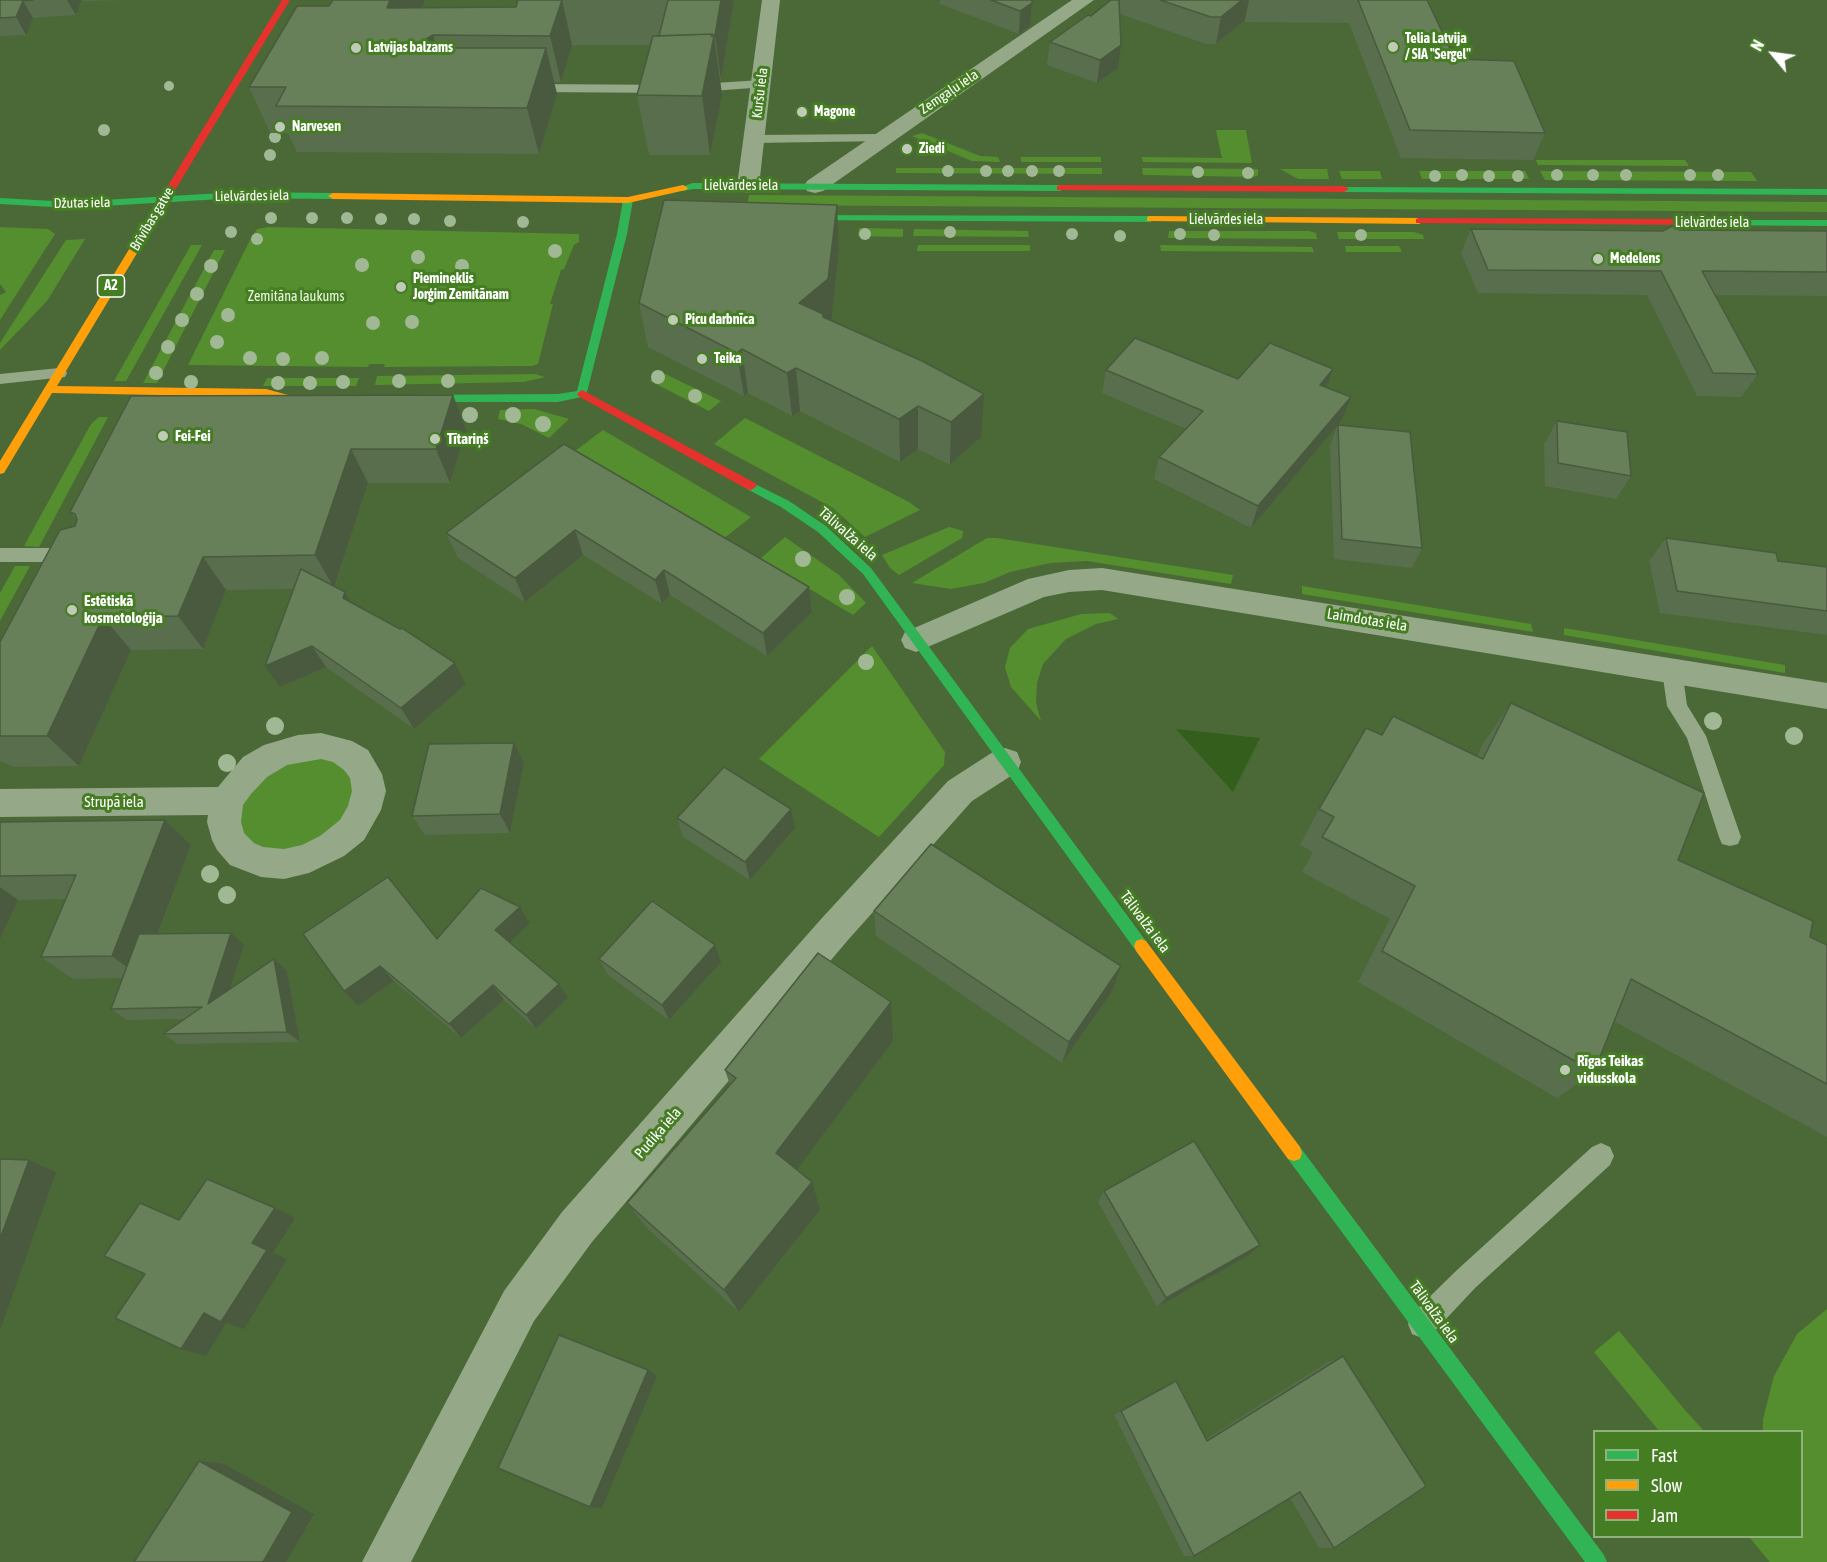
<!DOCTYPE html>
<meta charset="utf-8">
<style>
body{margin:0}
#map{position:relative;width:1827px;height:1562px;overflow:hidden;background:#4a6937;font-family:"Asap Condensed",sans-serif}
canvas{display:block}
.legend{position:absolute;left:1593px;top:1430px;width:210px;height:108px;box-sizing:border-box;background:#457d23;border:2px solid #8fb17b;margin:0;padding:8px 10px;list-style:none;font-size:18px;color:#fff}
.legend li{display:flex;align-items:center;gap:12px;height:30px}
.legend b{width:30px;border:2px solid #8fb17b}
.north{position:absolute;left:1743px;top:24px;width:60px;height:60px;-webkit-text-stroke:4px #457d23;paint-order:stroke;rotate:299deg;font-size:16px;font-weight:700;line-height:24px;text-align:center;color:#fff}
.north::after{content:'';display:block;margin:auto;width:21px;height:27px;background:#fff;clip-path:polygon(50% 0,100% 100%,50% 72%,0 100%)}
</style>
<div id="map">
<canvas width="1827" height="1562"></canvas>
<ul class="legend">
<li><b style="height:8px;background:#30b455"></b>Fast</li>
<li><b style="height:8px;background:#ff9f0a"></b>Slow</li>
<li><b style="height:8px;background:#e5322d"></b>Jam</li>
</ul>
<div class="north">N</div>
</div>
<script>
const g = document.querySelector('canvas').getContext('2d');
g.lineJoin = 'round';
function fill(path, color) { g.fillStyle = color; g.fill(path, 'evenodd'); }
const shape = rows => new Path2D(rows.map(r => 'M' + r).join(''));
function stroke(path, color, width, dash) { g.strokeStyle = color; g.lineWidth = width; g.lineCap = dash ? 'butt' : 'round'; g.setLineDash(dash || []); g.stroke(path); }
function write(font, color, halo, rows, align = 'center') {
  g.font = font + ' "Asap Condensed",sans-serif'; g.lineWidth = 6; g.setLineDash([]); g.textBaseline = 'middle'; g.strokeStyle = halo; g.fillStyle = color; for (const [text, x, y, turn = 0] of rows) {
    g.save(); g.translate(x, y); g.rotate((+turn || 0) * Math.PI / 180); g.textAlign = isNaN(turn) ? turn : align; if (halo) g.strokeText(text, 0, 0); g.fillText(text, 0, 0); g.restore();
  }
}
const green = shape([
 [1216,130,1246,130,1252,163,1143,162,1142,157,1222,158],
 [922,133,980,156,998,157,1000,162,972,161,912,136],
 [1021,157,1101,157,1101,162,1021,162],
 [1536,160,1685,160,1689,166,1538,165],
 [896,168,1102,168,1102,174,896,173],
 [1142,168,1258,169,1258,175,1254,177,1143,175],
 [1280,169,1327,169,1329,179,1298,179],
 [1339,171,1380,171,1382,179,1342,179],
 [1419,171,1525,171,1529,179,1422,179],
 [1540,171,1751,172,1757,181,1545,180],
 [749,195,1827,202,1827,212,747,205],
 [0,227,48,229,55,234,0,320,0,295,6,292,0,284],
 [268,227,579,234,579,242,574,245,564,269,561,270,550,304,553,304,538,364,532,366,384,367,385,364,369,364,368,367,188,365,250,240,257,229],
 [859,228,903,229,903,237,858,236],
 [914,229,1028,231,1029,237,913,236],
 [1169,231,1309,231,1316,233,1317,239,1168,238],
 [1337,232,1414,232,1423,235,1424,239,1339,239],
 [85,239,47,301,0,350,0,343,66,240],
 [191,245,202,245,126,381,114,381],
 [918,245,1030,245,1030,251,917,251],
 [1160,245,1312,247,1314,252,1161,251],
 [1345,246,1399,246,1402,252,1346,252],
 [214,250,225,250,157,383,143,383],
 [659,371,721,401,709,411,650,381],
 [535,374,545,377,524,382,375,385,377,376],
 [267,378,359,378,356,386,263,386],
 [534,409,569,419,549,438,521,424,498,419,500,410],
 [99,417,108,417,39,547,24,546,91,424],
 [745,418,909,502,920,510,865,537,833,508,714,444],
 [603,430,751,517,723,539,575,451],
 [949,527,963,531,962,538,899,575,890,568,882,555],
 [785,537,839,575,866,603,853,615,760,559],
 [987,538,997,538,1233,575,1231,584,1087,561,1050,563,1010,572,984,583,951,589,912,583],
 [15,566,30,566,0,621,0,593],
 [1302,586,1531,624,1533,632,1302,594],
 [1110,613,1118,619,1096,624,1066,639,1043,664,1037,683,1036,703,1041,721,1011,687,1005,667,1010,648,1028,629,1081,614],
 [1564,628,1785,665,1785,673,1564,635],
 [872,646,945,752,944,765,879,837,759,759],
 [324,758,339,763,350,774,355,788,353,805,332,833,297,850,262,848,249,841,241,829,239,815,242,800,252,785,286,762],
 [1827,1309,1827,1562,1770,1562,1749,1537,1802,1536,1802,1432,1763,1431,1763,1419,1774,1376,1797,1334],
 [1619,1331,1685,1410,1704,1431,1659,1431,1594,1352]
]);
const water = shape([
 [1176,729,1260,738,1233,792]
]);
const lane = shape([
 [761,80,766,81,768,84,766,87,684,93,528,92,521,88,528,84,684,85,761,80],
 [881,134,886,135,888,138,886,141,754,143,747,139,754,135,881,134],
 [59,368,65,369,67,373,65,377,0,384,0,374,59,368],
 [0,548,74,548,81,550,83,555,81,560,74,562,0,562,0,548],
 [1672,662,1679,665,1682,670,1687,705,1706,736,1741,837,1738,844,1730,846,1722,844,1719,837,1687,738,1667,706,1662,670,1665,665,1672,662],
 [1601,1143,1610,1147,1614,1156,1610,1165,1475,1288,1432,1334,1422,1338,1412,1334,1408,1324,1412,1314,1457,1270,1592,1147,1601,1143]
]);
const street = shape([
 [762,0,780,0,759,186,756,191,748,193,740,191,737,186,762,0],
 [1072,0,1094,0,823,191,815,193,807,191,804,186,807,181,1072,0],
 [1102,568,1827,683,1827,709,1102,590,1069,592,1044,597,916,652,905,648,901,640,905,632,1028,579,1069,570,1102,568],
 [321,733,352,741,368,750,382,774,386,791,381,810,364,840,344,856,309,873,284,879,261,877,230,865,217,850,212,840,207,822,208,815,0,817,0,789,218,787,243,757,264,745,298,735,321,733],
 [321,759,333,762,344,770,350,778,352,791,348,806,340,820,320,836,302,845,284,849,263,847,254,843,244,833,241,822,243,805,251,794,267,777,287,765,321,759],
 [1005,748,1017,752,1021,762,1017,772,972,801,848,940,592,1242,534,1321,411,1562,362,1562,504,1291,562,1212,822,918,948,781,993,752,1005,748]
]);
const fast = shape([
 [693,183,1060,185,1065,188,1060,191,693,189,683,191,678,188,693,183],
 [1341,187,1827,189,1827,195,1344,192,1339,189,1341,187],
 [238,192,333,193,338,196,333,199,238,198,70,208,0,204,0,198,70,202,238,192],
 [628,197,633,200,627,234,586,396,558,402,406,402,406,396,410,395,558,394,577,391,617,234,623,200,628,197],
 [789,215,1150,216,1155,219,1150,222,792,220,789,219,789,215],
 [1702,220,1827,220,1827,226,1705,225,1702,224,1702,220],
 [751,482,789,501,826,526,871,568,1146,941,1148,946,1146,951,1141,953,1136,951,863,574,818,532,781,507,747,489,747,483,751,482],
 [1294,1145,1300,1147,1604,1555,1607,1562,1585,1562,1288,1159,1286,1153,1288,1147,1294,1145]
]);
const slow = shape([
 [683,185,688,188,686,190,628,203,333,199,328,196,333,193,628,197,683,185],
 [158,207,163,210,57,386,266,389,292,396,322,395,327,399,322,403,292,404,266,397,52,393,4,473,0,474,0,461,153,210,158,207],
 [1150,216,1419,218,1424,221,1419,224,1147,221,1147,217,1150,216],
 [1141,939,1146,941,1300,1147,1302,1153,1300,1159,1294,1161,1288,1159,1136,951,1134,946,1136,941,1141,939]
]);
const jam = shape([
 [282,0,290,0,163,210,155,212,153,210,282,0],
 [1060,185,1344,186,1349,189,1344,192,1057,190,1057,186,1060,185],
 [1419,218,1705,219,1710,222,1705,225,1416,223,1416,219,1419,218],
 [582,390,755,483,757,486,751,490,747,489,578,396,577,394,582,390]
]);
const trees = [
 [169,86,5],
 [104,130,6],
 [275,137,6],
 [270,155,6],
 [948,171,6],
 [986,171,6],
 [1008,171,6],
 [1032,171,6],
 [1059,171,6],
 [1198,172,6],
 [1248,173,6],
 [1462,175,6],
 [1557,175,6],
 [1593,175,6],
 [1626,175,6],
 [1690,175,6],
 [1718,175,6],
 [1435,176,6],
 [1489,176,6],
 [1518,176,6],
 [271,218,6],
 [312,218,6],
 [347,218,6],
 [381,219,6],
 [414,219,6],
 [450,221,6],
 [523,222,6],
 [231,232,6],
 [950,232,6],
 [865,234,6],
 [1072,234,6],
 [1180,234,6],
 [1214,235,6],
 [1361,235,6],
 [1120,236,6],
 [257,239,6],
 [555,251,7],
 [418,257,7],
 [362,265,7],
 [211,266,7],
 [462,266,7],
 [197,294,7],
 [228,315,7],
 [182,320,7],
 [412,322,7],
 [373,323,7],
 [217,342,7],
 [168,347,7],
 [250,358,7],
 [322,358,7],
 [283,359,7],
 [156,373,7],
 [658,377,7],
 [399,381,7],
 [448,381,7],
 [191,382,7],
 [343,382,7],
 [278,383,7],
 [310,383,7],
 [695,396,7],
 [470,415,8],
 [513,415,8],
 [543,424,8],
 [803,559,8],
 [847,597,8],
 [866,662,8],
 [1713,721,9],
 [275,726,9],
 [1794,736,9],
 [227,763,9],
 [210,874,9],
 [227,895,9]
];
const wall = shape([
 [0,0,129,0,82,1,76,15,33,18,26,35,0,36],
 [518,0,734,0,721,80,720,80,722,95,710,155,649,155,637,95,651,45,572,45,561,82,554,82,557,94,539,154,297,152,288,133,270,133,249,87,422,8,516,7],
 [940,0,1032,0,1030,26,1019,34,940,4],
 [1120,0,1427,0,1455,59,1545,133,1533,160,1401,158,1349,23,1245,22,1245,20,1216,44,1206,44,1120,14,1118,68,1097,83,1047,65,1050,42,1091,16,1120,6],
 [1471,229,1663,231,1679,230,1827,231,1827,296,1715,295,1758,374,1741,397,1697,396,1647,295,1478,293,1461,253],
 [839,249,831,320,981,437,950,465,918,449,900,462,800,411,792,416,748,393,744,396,648,347,639,303],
 [1333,369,1326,387,1342,420,1338,425,1422,548,1412,568,1334,559,1330,446,1337,426,1251,528,1154,479,1159,457,1186,429,1102,393,1106,370,1238,379],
 [453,395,466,430,450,483,368,483,335,587,345,592,351,603,455,663,466,684,414,729,326,667,280,687,293,589,226,590,203,649,131,650,79,766,14,767,0,761,0,642,75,526,77,520,70,512],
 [1557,421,1631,476,1616,499,1545,486,1544,444],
 [564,444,809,587,812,612,767,656,670,595,662,604,583,555,525,602,458,558,446,533],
 [1666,538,1778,561,1827,567,1827,635,1660,613,1649,561],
 [1511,703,1678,860,1810,937,1827,945,1827,1137,1614,1021,1594,1072,1557,1098,1358,982,1390,919,1302,872,1313,852,1300,845,1319,809,1382,735,1477,756,1484,742],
 [514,743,524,763,510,833,425,835,412,816],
 [677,818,795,828,750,880,683,837],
 [165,820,191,845,158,934,244,945,230,989,287,971,300,1042,178,1044,163,1034,186,1019,127,1020,111,1009,122,978,73,979,41,957,66,899,18,900,0,939,0,822],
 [520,907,530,923,509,942,559,984,568,998,536,1029,504,1000,461,1038,394,981,358,1006,303,934,437,939],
 [874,911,1121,966,1113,990,1062,1063,876,936],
 [599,959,721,962,669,1020,608,975],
 [891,1002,893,1041,797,1169,820,1210,739,1312,649,1230,627,1203,730,1085,725,1070],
 [1104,1191,1249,1255,1157,1307,1098,1202],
 [1343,1356,1334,1548,1319,1548,1290,1498,1194,1556,1184,1556,1114,1415,1121,1411,1206,1439,1328,1362]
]);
const shadedWall = shape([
 [67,0,82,0,76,15],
 [390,0,425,0,402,53,387,8],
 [562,0,572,45,561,82,550,36],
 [721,0,734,0,721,80,715,35],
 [1242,0,1249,0,1245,20,1216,44,1221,17],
 [23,1,33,18,26,35,16,17],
 [1032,3,1030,26,1019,34,1020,11],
 [712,34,713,43,714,36,722,95,710,155,702,96],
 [433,35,447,81,423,41],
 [1121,45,1118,68,1097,83,1100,60],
 [546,48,557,94,539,154,527,108],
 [837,205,839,249,831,323,799,303],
 [742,349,748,393,744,396,737,353],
 [796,368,800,411,792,416,787,373],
 [1333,369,1325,391,1320,385],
 [984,394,981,437,950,465,951,422],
 [453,395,466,430,450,483,436,449],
 [1351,397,1342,420,1251,528,1258,506],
 [918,406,918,449,900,462,899,419],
 [351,449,368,483,334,588,315,555],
 [575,530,583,555,525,602,515,578],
 [203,557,226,590,203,649,178,616],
 [664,570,670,595,662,604,655,580],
 [809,587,812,612,767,656,763,633],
 [345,592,358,614,343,598],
 [103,617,131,650,79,766,47,736],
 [312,646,326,667,280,687,265,666],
 [455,663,466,684,414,729,401,708],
 [514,743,524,763,510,833,500,814],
 [791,809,795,828,750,880,745,862],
 [165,820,191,845,141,978,112,956],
 [0,887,18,900,0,939],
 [520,907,530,923,506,946,495,930],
 [231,933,244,945,222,1014,208,1004],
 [715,945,721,962,669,1020,662,1005],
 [274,959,287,971,300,1042,287,1032],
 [380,966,394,981,358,1006,344,991],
 [1121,966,1113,990,1062,1063,1069,1042],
 [559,984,568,998,536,1029,526,1015],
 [493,985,504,1000,461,1038,449,1024],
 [891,1002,893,1041,787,1183,776,1153],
 [29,1160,56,1172,0,1330,0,1239],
 [812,1182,820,1210,739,1312,724,1290],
 [275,1208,295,1218,273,1253,287,1259,244,1329,226,1323,206,1356,181,1349,204,1313,252,1243],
 [1260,1245,1249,1255,1157,1307,1166,1298],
 [648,1370,657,1376,602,1508,590,1507],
 [199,1461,224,1464,314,1514,286,1562,263,1562]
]);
const building = shape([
 [0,0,33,0,23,1,16,17,0,18,0,0],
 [333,0,390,0,387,8,516,7,518,0,562,0,550,36,433,35,423,41,432,48,546,48,527,108,276,106,286,87,249,87,297,6,329,6,333,0],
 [668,0,721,0,715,35,711,35,712,34,659,36,668,0],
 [991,0,1032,0,1032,3,1020,11,991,0],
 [1111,0,1119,0,1121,45,1100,60,1050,42,1088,15,1091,16,1111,0],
 [1160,0,1242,0,1221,17,1211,17,1160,0],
 [1358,0,1427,0,1455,59,1514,61,1545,133,1410,130,1358,0],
 [712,34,711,36,714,36,702,96,637,95,653,36,712,34],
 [664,200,837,205,828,279,799,303,823,314,823,317,922,361,984,394,951,422,918,406,899,419,796,368,787,373,742,349,737,353,639,303,664,200],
 [1676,224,1679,230,1827,231,1827,272,1702,271,1758,374,1713,373,1661,271,1488,270,1471,229,1663,231,1676,224],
 [1135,338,1238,379,1270,343,1333,369,1320,385,1351,397,1258,506,1159,457,1203,411,1106,370,1135,338],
 [453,395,436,449,351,449,315,555,203,557,178,616,103,617,47,736,0,736,0,642,60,530,75,526,77,520,75,514,70,512,131,396,453,395],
 [1557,421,1627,432,1631,476,1558,463,1557,421],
 [1338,425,1410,432,1422,548,1342,539,1338,425],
 [564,444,809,587,763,633,664,570,655,580,575,530,515,578,446,533,564,444],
 [1666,538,1776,553,1778,561,1827,567,1827,611,1677,591,1666,538],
 [301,569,345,592,343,598,400,629,402,628,455,663,401,708,312,646,265,666,301,569],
 [1511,703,1704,793,1678,860,1813,921,1810,937,1827,945,1827,1084,1631,979,1594,1072,1382,951,1415,886,1322,837,1334,817,1319,809,1366,728,1382,735,1393,716,1483,759,1511,703],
 [514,743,500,814,412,816,429,744,514,743],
 [724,767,791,809,745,862,677,818,724,767],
 [165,820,112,956,41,957,76,875,0,876,0,822,165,820],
 [931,844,1121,966,1069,1042,874,911,931,844],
 [388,877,437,939,481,888,520,907,495,930,559,984,526,1015,493,985,449,1024,380,966,344,991,303,934,388,877],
 [652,901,715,945,662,1005,599,959,652,901],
 [231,933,208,1004,274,959,287,1032,163,1034,202,1007,111,1009,139,934,231,933],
 [818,953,891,1002,776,1153,812,1182,724,1290,627,1203,736,1078,725,1070,818,953],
 [1194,1141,1260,1245,1166,1298,1104,1191,1194,1141],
 [0,1159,29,1160,0,1239,0,1159],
 [207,1179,275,1208,252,1243,267,1250,221,1322,204,1313,181,1349,115,1318,145,1274,104,1256,140,1203,179,1220,207,1179],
 [559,1335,648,1370,590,1507,498,1468,559,1335],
 [1343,1356,1426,1486,1334,1548,1300,1492,1194,1556,1121,1411,1176,1381,1207,1441,1343,1356],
 [199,1461,292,1512,263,1562,134,1562,199,1461]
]);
const markers = [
 [1393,47,6,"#c0cab9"],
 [356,48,6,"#c0cab9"],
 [802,112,6,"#c0cab9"],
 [280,127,6,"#c0cab9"],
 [907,149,6,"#c0cab9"],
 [1598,259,6,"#c0cab9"],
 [401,287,6,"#c0cab9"],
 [673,320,6,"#c0cab9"],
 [702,359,6,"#c0cab9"],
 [163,436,6,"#c0cab9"],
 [435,439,6,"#c0cab9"],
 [72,610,6,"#c0cab9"],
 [1565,1070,6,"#c0cab9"]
];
const farPoinames = [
 ["Telia Latvija",1405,39],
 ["/ SIA \"Sergel\"",1405,55],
 ["Latvijas balzams",368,48],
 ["Magone",814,112],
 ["Narvesen",292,127],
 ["Ziedi",919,149],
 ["Medelens",1610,259],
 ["Piemineklis",413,279],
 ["Jorģim Zemitānam",413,295],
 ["Picu darbnīca",685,320],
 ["Teika",714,359]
];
const farStreetnames = [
 ["Zemgaļu iela",949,92,-34],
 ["Kuršu iela",760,93,-83],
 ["Lielvārdes iela",741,186],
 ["Lielvārdes iela",252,196,-1],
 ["Džutas iela",82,203,-1],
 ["Brīvības gatve",152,219,-59],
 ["Lielvārdes iela",1226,220],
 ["Lielvārdes iela",1712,223]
];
const shields = [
 [111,286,27]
];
const shieldNames = [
 ["A2",111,286]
];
const farParknames = [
 ["Zemitāna laukums",296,297]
];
const poiNames = [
 ["Fei-Fei",175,436],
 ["Tītariņš",447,439],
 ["Estētiskā",84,601],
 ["kosmetoloģija",84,618],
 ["Rīgas Teikas",1577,1061],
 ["vidusskola",1577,1078]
];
const streetNames = [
 ["Tālivalža iela",848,534,41],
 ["Laimdotas iela",1367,620,9],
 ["Strupā iela",114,802],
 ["Tālivalža iela",1145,922,53],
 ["Pudiķa iela",658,1133,-49],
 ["Tālivalža iela",1434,1312,54]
];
fill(green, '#548e2f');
fill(water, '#335e1b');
fill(lane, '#95a989');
fill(street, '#95a989');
fill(fast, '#30b455');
fill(slow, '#ff9f0a');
fill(jam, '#e5322d');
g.fillStyle = '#a1b894';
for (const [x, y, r] of trees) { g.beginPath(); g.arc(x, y, r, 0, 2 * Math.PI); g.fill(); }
fill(wall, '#596e4d');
fill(shadedWall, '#495a3e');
fill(building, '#688059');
stroke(building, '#495a3e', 1.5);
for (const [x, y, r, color] of markers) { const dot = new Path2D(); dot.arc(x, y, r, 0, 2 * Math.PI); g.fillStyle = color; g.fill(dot); stroke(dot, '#457d23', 2); }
write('bold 14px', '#fff', '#457d23', farPoinames, 'left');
write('14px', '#fff', '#457d23', farStreetnames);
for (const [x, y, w] of shields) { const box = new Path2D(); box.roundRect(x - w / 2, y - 11, w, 22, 4.5); g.fillStyle = '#457d23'; g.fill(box); stroke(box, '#fff', 1.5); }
write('bold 14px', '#fff', null, shieldNames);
write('14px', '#e9f8e0', '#457d23', farParknames);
write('bold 15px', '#fff', '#457d23', poiNames, 'left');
write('15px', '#fff', '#457d23', streetNames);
</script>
